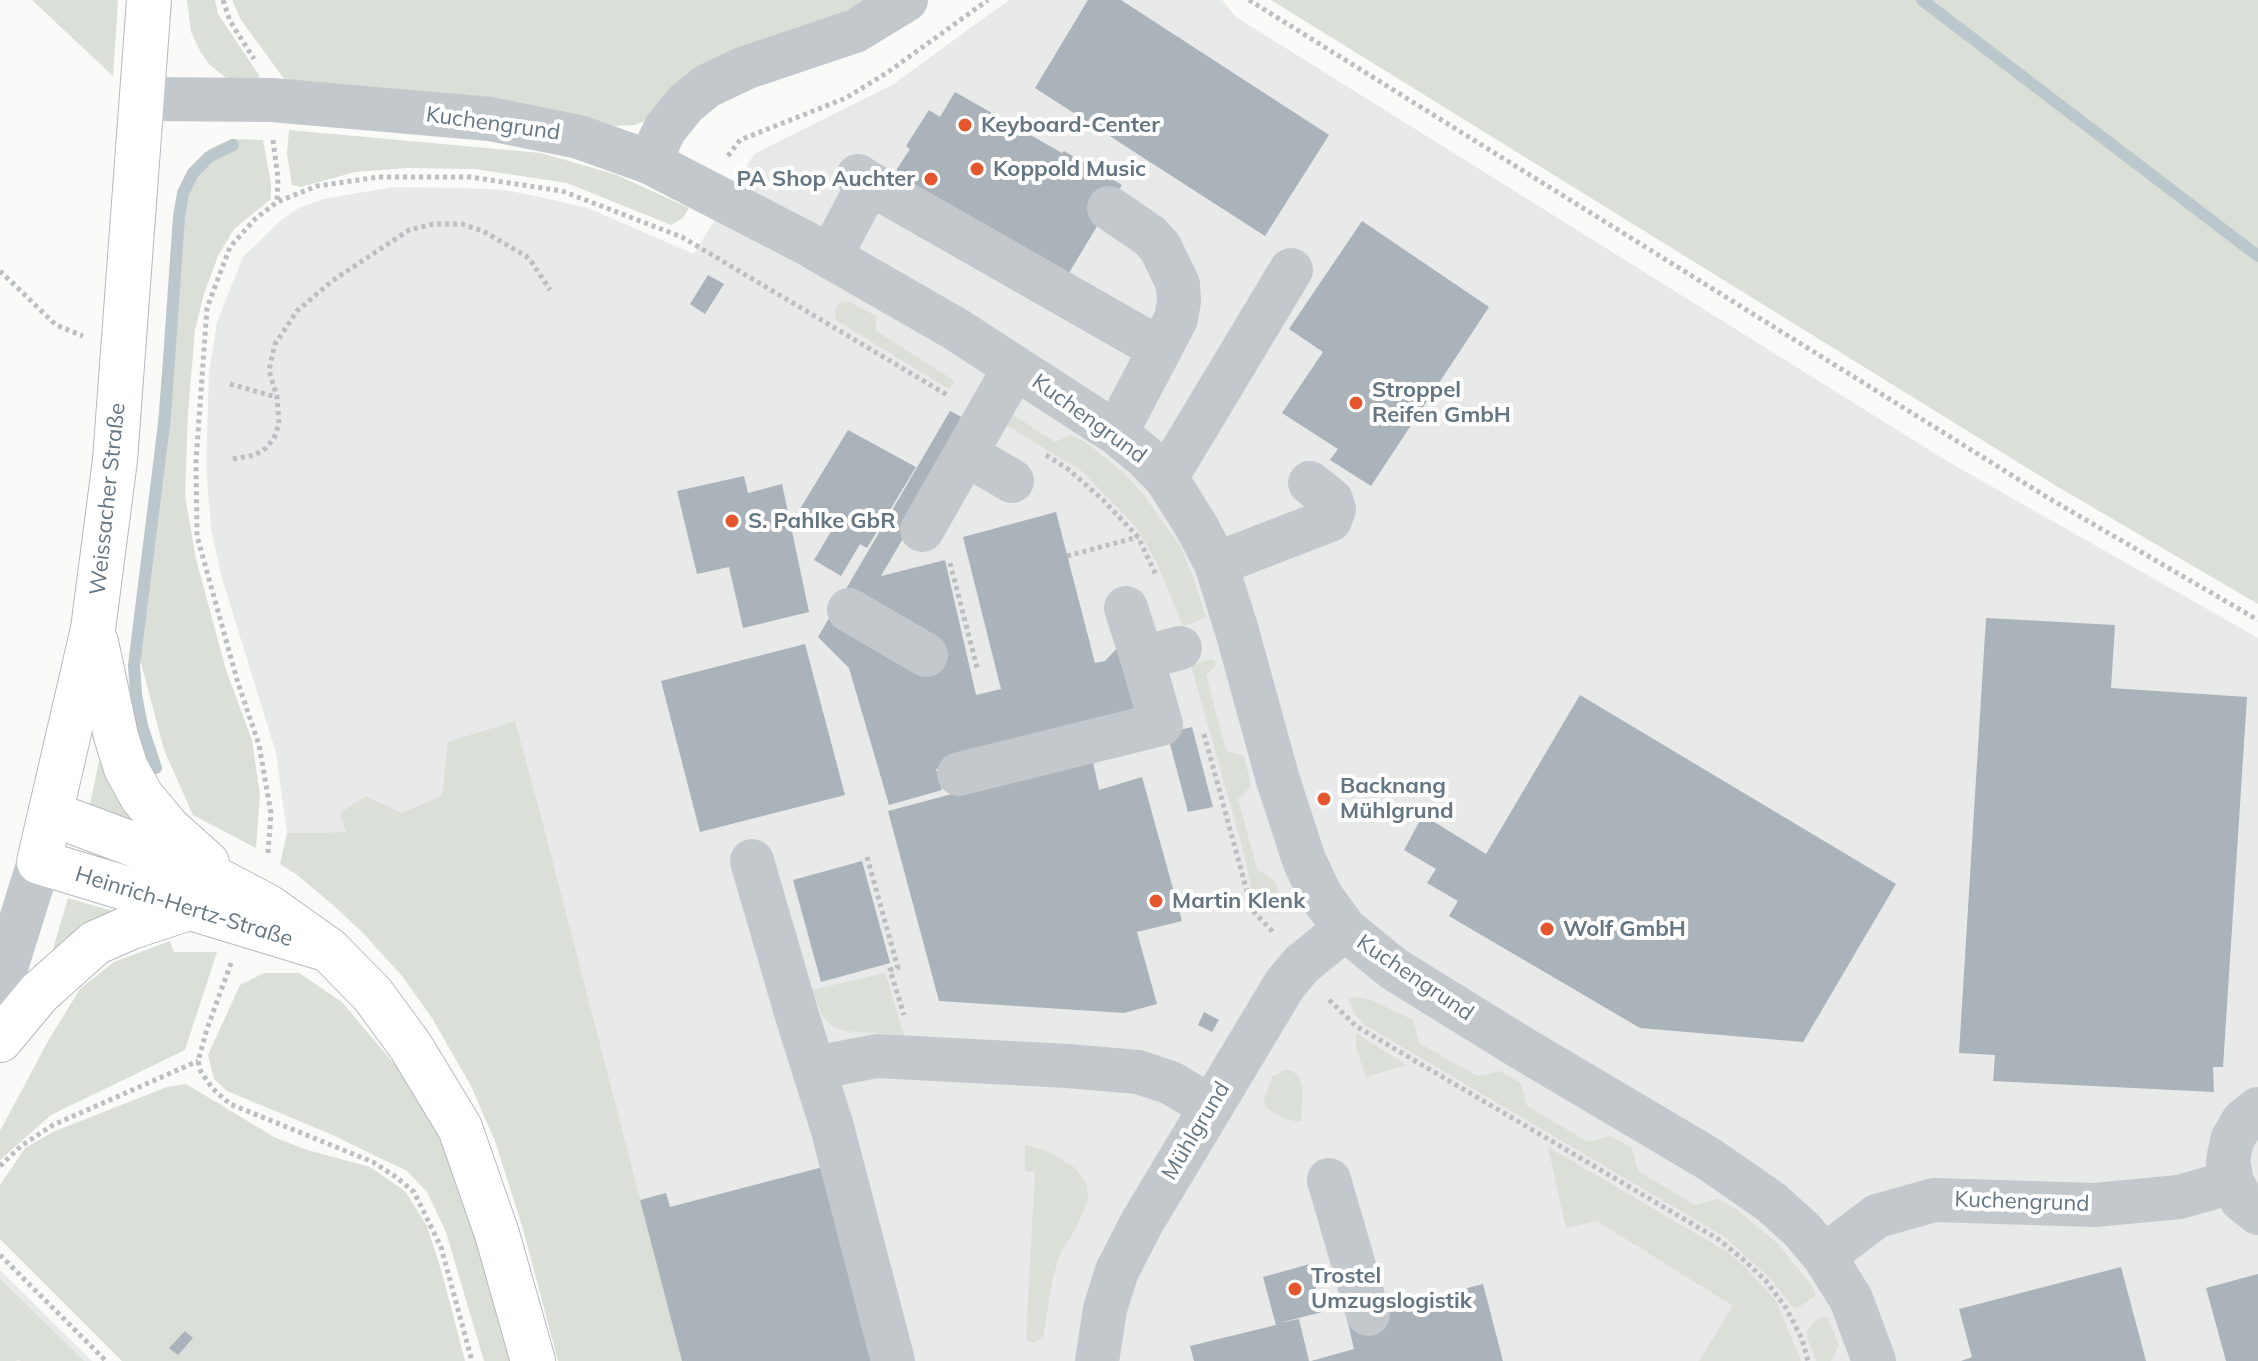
<!DOCTYPE html>
<meta charset="utf-8">
<style>
body{margin:0}
canvas{display:block;background:#fafaf8}
</style>
<canvas width="2258" height="1361"></canvas>
<script>
const g = document.querySelector('canvas').getContext('2d');
g.lineJoin = 'round';
function fill(path, color) { g.fillStyle = color; g.fill(path, 'evenodd'); }
const shape = rows => new Path2D(rows.map(r => 'M' + r).join(''));
function stroke(path, color, width, dash) { g.strokeStyle = color; g.lineWidth = width; g.lineCap = dash ? 'butt' : 'round'; g.setLineDash(dash || []); g.stroke(path); }
function write(font, color, halo, rows, align = 'center') {
  g.font = font + ' Mulish,sans-serif'; g.lineWidth = 8; g.setLineDash([]); g.textBaseline = 'middle'; g.strokeStyle = halo; g.fillStyle = color; for (const [text, x, y, turn = 0] of rows) {
    g.save(); g.translate(x, y); g.rotate((+turn || 0) * Math.PI / 180); g.textAlign = isNaN(turn) ? turn : align; if (halo) g.strokeText(text, 0, 0); g.fillText(text, 0, 0); g.restore();
  }
}
const built = shape([
 [1009,0,1222,0,1236,17,1947,461,2258,638,2258,1361,619,1361,464,829,287,833,276,753,221,575,211,529,206,466,209,373,217,322,243,257,281,220,299,208,323,199,394,187,465,188,504,190,531,195,588,208,694,254,754,154,892,85],
 [0,1270,92,1361,0,1361]
]);
const green = shape([
 [32,0,118,0,113,76],
 [187,0,215,0,218,14,259,75,258,86,237,82,225,77,210,65,200,51,191,32],
 [232,0,865,0,658,115,635,125,613,126,288,84,241,20],
 [1271,0,2258,0,2258,604,2058,487],
 [289,130,541,153,617,175,689,208,683,218,671,225,567,183,475,169,407,168,355,172,301,187,292,185,287,154],
 [231,139,263,140,271,183,271,199,234,229,218,256,204,294,195,330,188,413,185,496,196,559,226,670,252,740,260,795,256,848,193,815,164,750,139,655,131,653,150,507,178,201,189,173,209,149],
 [843,301,850,302,876,316,876,331,955,381,949,389,836,320,835,313,837,306],
 [1001,407,1055,442,1071,435,1085,442,1124,473,1143,494,1180,546,1194,579,1206,618,1183,626,1156,561,1136,527,1083,472,995,418],
 [1212,659,1216,662,1215,667,1206,675,1226,751,1244,756,1251,786,1238,799,1257,869,1276,882,1280,909,1277,913,1265,911,1258,908,1254,903,1245,857,1191,665],
 [515,721,539,809,682,1361,558,1361,523,1229,495,1141,471,1086,432,1018,402,976,363,933,333,905,296,874,280,864,287,833,346,832,340,813,366,796,401,813,442,796,448,742],
 [99,761,101,761,134,816,130,825,89,809],
 [68,898,116,912,51,956],
 [170,941,174,952,217,952,185,1050,51,1115,0,1160,0,1131,48,1041,80,989,114,962],
 [264,973,299,973,342,1002,405,1077,421,1098,465,1185,512,1361,484,1361,446,1232,427,1192,407,1171,328,1133,227,1091,214,1079,208,1055,240,985],
 [885,973,904,1035,845,1031,834,1027,823,1017,812,990],
 [1355,997,1371,1000,1413,1020,1419,1043,1477,1076,1500,1071,1521,1083,1527,1106,1588,1142,1611,1136,1632,1148,1638,1171,1695,1205,1718,1199,1736,1209,1777,1243,1809,1282,1815,1292,1815,1296,1797,1308,1791,1305,1771,1279,1725,1237,1365,1025,1354,1013,1349,999],
 [1356,1033,1406,1065,1366,1077,1356,1048],
 [1284,1070,1292,1070,1300,1079,1303,1089,1301,1122,1284,1119,1265,1107,1264,1100,1272,1077],
 [186,1084,274,1137,304,1149,370,1167,405,1191,427,1226,442,1273,465,1361,122,1361,0,1239,0,1185,25,1148,55,1131,167,1087],
 [1025,1145,1048,1151,1075,1168,1087,1185,1088,1200,1077,1226,1059,1256,1052,1282,1043,1336,1034,1343,1029,1342,1026,1338,1035,1172,1025,1171],
 [1548,1147,1727,1252,1744,1266,1776,1301,1801,1361,1699,1361,1733,1306,1597,1221,1566,1228],
 [0,1279,84,1361,85,1361,21,1361,18,1359,16,1361,0,1361],
 [1824,1317,1827,1317,1839,1345,1831,1361,1816,1361,1807,1337,1807,1331,1815,1321]
]);
const stream = shape([
 [1922,0,2258,256],
 [156,768,142,726,136,694,134,665,165,416,179,217,183,193,193,173,209,157,233,145]
]);
const building = shape([
 [1088,0,1121,0,1329,135,1265,236,1035,88],
 [955,92,1062,153,1064,151,1122,185,1061,286,900,184,897,169,910,149,906,146,929,110,940,117],
 [1362,221,1489,307,1371,486,1330,460,1338,449,1282,413,1323,352,1289,329],
 [708,275,724,284,705,314,690,304],
 [950,411,971,422,881,576,945,560,976,695,1001,689,963,537,1056,512,1095,663,1105,661,1125,640,1152,719,936,769,942,790,889,805,849,668,818,637],
 [848,430,916,467,867,548,860,544,841,576,814,560,833,528,800,509],
 [744,476,748,493,782,484,809,612,743,628,729,567,697,574,677,491],
 [1986,618,2115,625,2111,688,2247,697,2223,1067,2213,1067,2214,1092,1993,1081,1995,1055,1959,1053],
 [805,644,845,795,700,832,661,681],
 [1580,695,1896,884,1803,1042,1640,1028,1449,916,1458,901,1427,883,1436,869,1404,850,1423,815,1486,854],
 [1192,727,1213,807,1188,812,1167,733],
 [1092,757,1099,790,1142,777,1182,921,1137,932,1157,1004,1124,1013,939,1001,888,811],
 [862,861,890,963,821,982,793,880],
 [1204,1012,1219,1020,1212,1032,1198,1025],
 [823,1167,874,1361,682,1361,640,1200,666,1193,670,1207],
 [1310,1264,1322,1312,1279,1323,1299,1319,1309,1361,1194,1361,1190,1346,1276,1325,1263,1277],
 [2121,1267,2146,1361,1961,1361,1972,1357,1959,1309],
 [2258,1274,2258,1361,2226,1361,2206,1288],
 [1483,1284,1503,1361,1311,1361,1354,1349,1347,1319],
 [185,1331,193,1338,178,1355,169,1348]
]);
const path = shape([
 [223,0,230,21,254,59],
 [1249,0,2050,499,2258,620],
 [273,140,278,178,277,202],
 [728,156,740,140,846,98,888,72,988,0],
 [0,271,56,325,83,336],
 [230,384,276,397],
 [1046,455,1068,469,1103,500,1138,537,1156,575],
 [233,459,255,455,266,448,274,438,279,424,277,397,269,370,275,344,297,311,332,281,409,230,433,224,462,224,483,231,526,256,533,264,550,290],
 [1067,556,1138,537],
 [950,563,978,671],
 [1204,734,1252,910,1274,933],
 [268,853,271,813,259,745,238,683,197,536,196,461,207,308,230,247,255,219,277,202,317,186,379,177,470,177,562,191,682,237,949,396],
 [867,857,898,968,890,970,904,1015],
 [231,963,207,1029,198,1061,201,1072,213,1089,230,1104,373,1162,396,1177,414,1192,441,1247,472,1361],
 [1329,1000,1356,1026,1718,1239,1745,1261,1766,1281,1786,1308,1802,1339,1808,1361],
 [0,1166,21,1146,53,1125,198,1061],
 [0,1255,106,1361]
]);
const minor = shape([
 [142,99,272,100,490,119,579,137,649,162,806,243,954,328,1116,433,1143,455,1166,478,1198,529,1216,564,1237,631,1278,780,1304,860,1321,896,1345,929,1394,969,1520,1047,1709,1159,1771,1202,1801,1229,1824,1256,1851,1299,1874,1361],
 [649,162,665,129,685,104,707,86,745,68,855,31,906,0],
 [869,183,1160,349],
 [1109,208,1150,236,1160,247,1178,284,1179,301,1176,319,1116,433],
 [830,257,869,183,858,176],
 [966,454,1012,481],
 [1166,478,1291,270],
 [922,530,1015,367],
 [1216,564,1330,520,1334,509,1331,500,1310,483],
 [1126,608,1142,658],
 [849,610,926,655],
 [959,774,1161,724,1142,658,1180,648],
 [752,861,798,1019,832,1127,893,1361],
 [0,987,39,862],
 [814,1068,877,1056,1068,1066,1138,1072,1171,1083,1211,1107],
 [2258,1109,2243,1121,2232,1140,2228,1161,2232,1182,2241,1199,2258,1213],
 [1329,1180,1368,1314],
 [1824,1256,1877,1216,1934,1200,2095,1205,2179,1197,2232,1182],
 [1097,1361,1105,1309,1117,1271,1141,1224,1285,984,1302,964,1345,929]
]);
const major = shape([
 [149,0,115,460,93,629,39,862,329,950],
 [96,642,116,736,126,768,142,797,168,828,207,863],
 [52,814,191,866,267,906,329,950,373,995,411,1047,460,1128,497,1234,533,1361],
 [0,1040,39,993,95,943,131,927,189,908]
]);
const markers = [
 [965,125,8,"#e4572e"],
 [977,169,8,"#e4572e"],
 [931,179,8,"#e4572e"],
 [1356,403,8,"#e4572e"],
 [732,521,8,"#e4572e"],
 [1324,799,8,"#e4572e"],
 [1156,901,8,"#e4572e"],
 [1547,929,8,"#e4572e"],
 [1295,1289,8,"#e4572e"]
];
const streetNames = [
 ["Kuchengrund",493,124,8],
 ["Kuchengrund",1089,419,36],
 ["Weissacher Straße",108,499,-84],
 ["Heinrich-Hertz-Straße",184,907,17],
 ["Kuchengrund",1415,978,34],
 ["Mühlgrund",1196,1131,-59],
 ["Kuchengrund",2022,1202,2]
];
const poiNames = [
 ["Keyboard-Center",981,125],
 ["Koppold Music",993,169],
 ["PA Shop Auchter",915,179,"right"],
 ["Stroppel",1372,390],
 ["Reifen GmbH",1372,415],
 ["S. Pahlke GbR",748,521],
 ["Backnang",1340,786],
 ["Mühlgrund",1340,811],
 ["Martin Klenk",1172,901],
 ["Wolf GmbH",1563,929],
 ["Trostel",1311,1276],
 ["Umzugslogistik",1311,1301]
];
fill(built, '#e8e9e9');
fill(green, '#dadfd7');
stroke(stream, '#bbc7cb', 12);
fill(building, '#aab3b9');
stroke(major, '#b5babe', 46);
stroke(path, '#bbbfc2', 5, [4, 4]);
stroke(minor, '#c3c8cc', 44);
stroke(major, '#fff', 44);
for (const [x, y, r, color] of markers) { const dot = new Path2D(); dot.arc(x, y, r, 0, 2 * Math.PI); g.fillStyle = color; g.fill(dot); stroke(dot, '#fff', 3); }
write('22px', '#657683', '#fff', streetNames);
write('bold 22px', '#657683', '#fff', poiNames, 'left');
</script>
